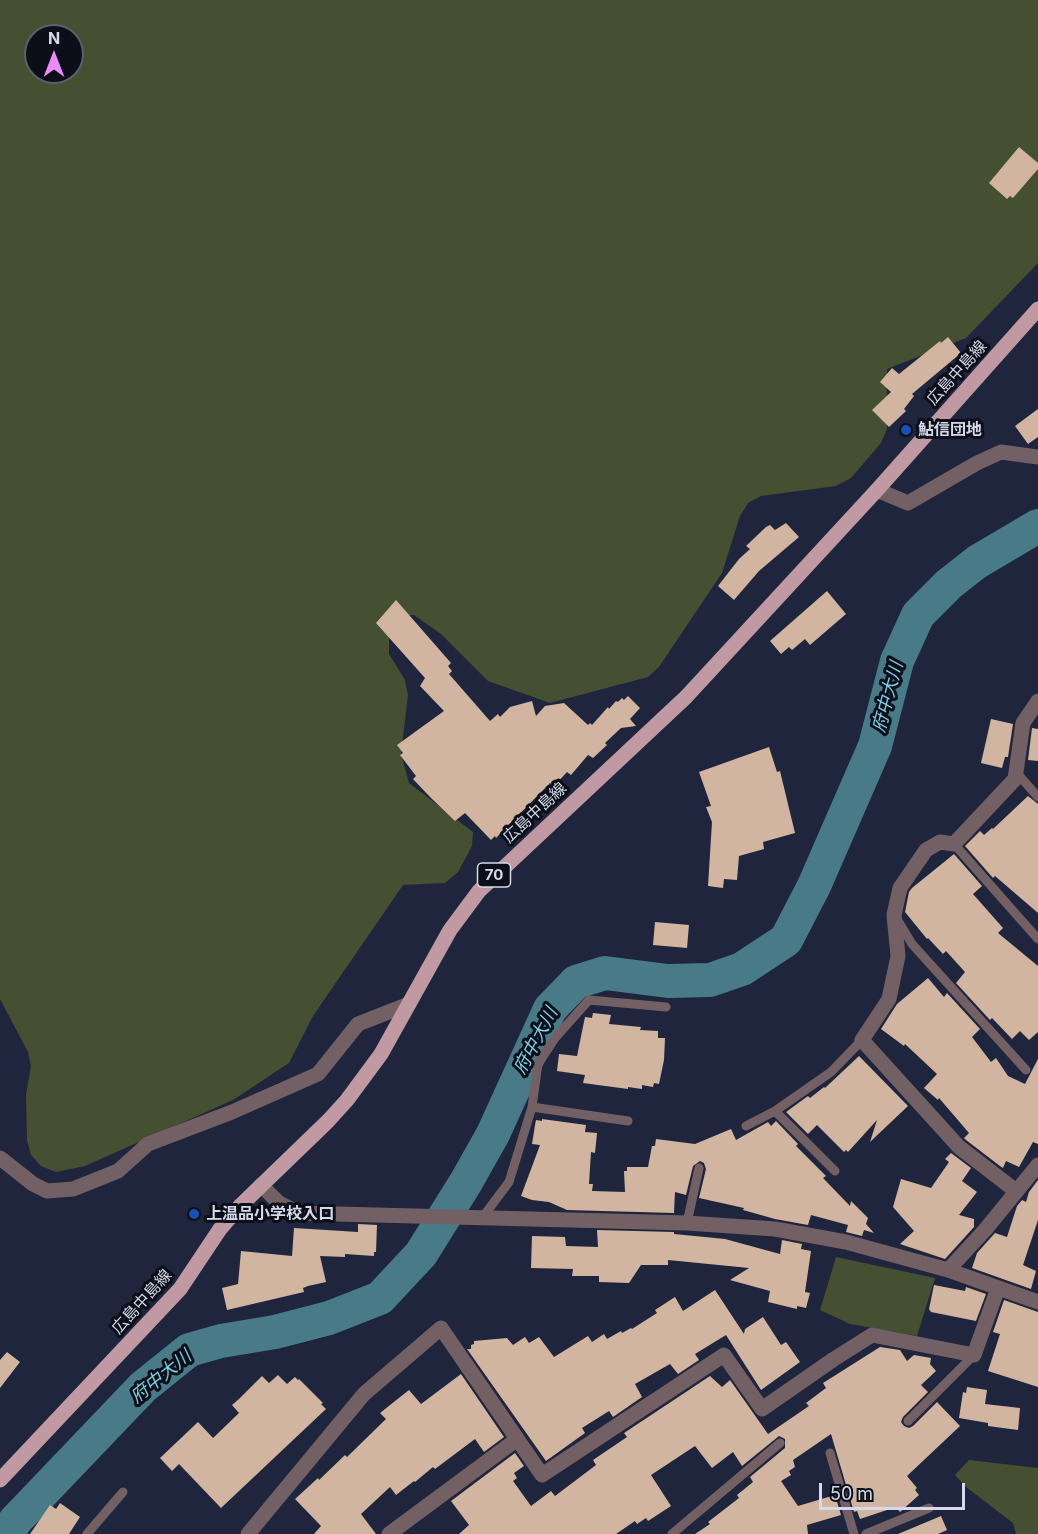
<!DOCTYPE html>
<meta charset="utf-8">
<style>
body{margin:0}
#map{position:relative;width:1038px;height:1534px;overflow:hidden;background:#1f253c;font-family:Inter,sans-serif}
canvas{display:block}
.north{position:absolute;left:24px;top:24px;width:60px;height:60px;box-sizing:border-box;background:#0c0f19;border:2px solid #5c606c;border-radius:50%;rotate:0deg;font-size:16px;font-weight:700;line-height:24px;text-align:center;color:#d5d9e9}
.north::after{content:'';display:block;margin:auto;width:21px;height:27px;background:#ec8cfa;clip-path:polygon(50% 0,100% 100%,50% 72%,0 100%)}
.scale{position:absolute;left:819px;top:1483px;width:146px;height:27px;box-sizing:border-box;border:3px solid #d5d9e9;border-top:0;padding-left:8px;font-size:18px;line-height:21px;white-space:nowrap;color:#d5d9e9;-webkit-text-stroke:4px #0c0f19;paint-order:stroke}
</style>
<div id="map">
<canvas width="1038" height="1534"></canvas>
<div class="north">N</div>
<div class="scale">50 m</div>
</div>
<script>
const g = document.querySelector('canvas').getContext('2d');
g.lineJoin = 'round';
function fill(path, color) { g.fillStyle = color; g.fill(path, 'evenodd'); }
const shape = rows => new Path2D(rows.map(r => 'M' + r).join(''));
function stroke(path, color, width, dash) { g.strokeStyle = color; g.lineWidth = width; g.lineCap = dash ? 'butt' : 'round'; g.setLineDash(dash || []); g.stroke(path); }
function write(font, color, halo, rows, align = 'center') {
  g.font = font + ' Inter,"Noto Sans JP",sans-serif'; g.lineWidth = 6; g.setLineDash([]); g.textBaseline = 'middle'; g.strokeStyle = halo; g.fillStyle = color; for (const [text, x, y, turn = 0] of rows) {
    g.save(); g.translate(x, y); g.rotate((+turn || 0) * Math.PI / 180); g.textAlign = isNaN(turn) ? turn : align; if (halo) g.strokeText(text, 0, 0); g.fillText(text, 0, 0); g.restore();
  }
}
const green = shape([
 [0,0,1038,0,1038,263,966,338,887,369,887,429,881,443,851,478,836,486,761,496,748,503,740,516,722,573,659,667,648,677,550,703,488,681,441,634,414,615,398,615,389,626,389,654,405,680,408,695,401,754,409,783,473,832,472,846,458,872,445,883,403,885,313,1016,289,1063,233,1100,85,1166,56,1172,41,1166,31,1155,27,1140,26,1095,31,1066,28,1052,0,999],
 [36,36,72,36,72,72,36,72],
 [836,1257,935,1278,917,1336,850,1324,820,1310],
 [969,1460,1038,1468,1038,1534,1016,1534,1013,1523,966,1487,955,1475]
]);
const river = shape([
 [8,1534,15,1521,143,1387,189,1350,221,1341,275,1332,329,1318,380,1298,421,1254,466,1182,493,1134,550,1009,576,982,605,973,668,981,710,980,742,969,786,940,814,886,875,746,897,661,918,615,949,584,977,562,1038,526]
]);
const building = shape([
 [1019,147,1038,163,1038,169,1013,198,1010,196,1007,199,989,183],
 [948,337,961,353,912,394,914,396,904,409,906,411,889,427,872,410,891,392,880,382,892,368,899,374,940,341,941,343],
 [1038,409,1038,437,1028,444,1015,426],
 [786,523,799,537,759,571,734,600,718,586,739,559,750,549,746,546,766,527,770,525,775,530],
 [827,591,846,614,810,645,805,639,792,650,789,647,781,654,770,641],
 [396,600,451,663,448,666,452,671,449,674,490,721,498,714,500,717,510,707,532,701,536,716,545,706,564,703,588,725,590,723,592,725,608,707,609,709,616,701,618,702,622,698,624,700,628,696,640,708,630,719,636,726,621,728,605,743,607,745,593,758,588,755,571,775,567,772,554,786,550,783,496,838,495,836,491,840,465,813,455,821,430,797,413,779,416,776,400,755,403,753,397,745,444,711,420,686,425,678,376,623],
 [991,719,1013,724,1008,757,1005,757,1002,768,981,763],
 [1032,728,1038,729,1038,761,1028,760],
 [769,747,777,772,780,771,795,833,763,842,764,849,739,856,737,880,724,879,723,888,708,886,712,822,706,807,711,806,699,772],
 [1028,796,1038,804,1038,913,995,876,993,878,965,846,980,831,984,835,992,828,993,829],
 [954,854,982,886,973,894,1003,928,998,933,1038,966,1038,1032,1029,1040,1020,1031,1012,1039,992,1018,990,1020,956,983,965,972,946,951,943,954,928,938,927,939,905,912,909,892,912,888],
 [655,922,689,925,687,948,653,945],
 [928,978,944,997,947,993,980,1029,972,1037,991,1062,996,1058,1008,1076,1025,1084,1038,1059,1038,1144,1033,1142,1019,1167,1006,1161,1003,1168,1000,1166,966,1140,964,1138,969,1133,939,1098,938,1100,924,1088,937,1074,905,1044,904,1046,881,1029,897,1004],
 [593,1013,611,1015,609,1024,641,1027,640,1030,658,1031,658,1038,665,1038,664,1060,659,1084,654,1083,653,1087,642,1085,642,1089,628,1087,628,1089,583,1083,585,1075,557,1071,559,1054,577,1056,585,1017,592,1018],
 [859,1056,908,1106,870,1142,877,1120,848,1152,846,1150,844,1152,817,1125,808,1134,786,1112,808,1096,810,1098,824,1087,825,1088],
 [542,1119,586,1125,585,1132,597,1133,595,1153,591,1152,589,1184,593,1184,592,1191,625,1192,624,1171,627,1171,627,1167,648,1167,652,1146,655,1146,656,1139,695,1144,731,1129,736,1140,768,1122,771,1126,776,1121,798,1144,796,1146,826,1176,823,1178,850,1206,851,1201,868,1218,866,1224,874,1233,864,1230,862,1236,846,1232,848,1225,811,1215,808,1225,775,1219,743,1210,744,1208,699,1198,706,1169,704,1163,700,1161,693,1166,686,1195,675,1192,674,1213,567,1210,549,1202,532,1200,521,1196,540,1145,532,1144,535,1125,536,1120,542,1121],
 [951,1153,971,1168,962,1181,977,1192,959,1215,974,1219,974,1227,945,1259,900,1244,914,1231,893,1207,901,1179,931,1188,949,1162,945,1159],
 [1038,1180,1038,1220,1023,1265,1036,1271,1031,1289,972,1268,977,1253,995,1233,1007,1237,1017,1206,1022,1200,1026,1202,1029,1192],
 [358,1224,377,1225,376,1252,374,1252,374,1256,345,1254,345,1257,320,1256,326,1282,308,1286,303,1288,304,1292,227,1310,222,1288,238,1284,241,1251,292,1256,294,1228,358,1232],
 [597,1230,674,1232,674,1234,725,1239,780,1254,782,1240,802,1244,801,1249,811,1251,805,1292,810,1293,806,1308,797,1306,797,1309,768,1302,770,1291,730,1280,749,1268,668,1260,668,1265,641,1265,629,1283,599,1282,599,1276,572,1276,573,1269,531,1268,532,1236,565,1237,566,1246,598,1247],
 [934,1285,965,1291,966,1287,986,1294,976,1321,931,1312,929,1309],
 [715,1290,744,1334,745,1329,763,1317,781,1345,786,1342,800,1362,761,1390,726,1335,695,1354,699,1360,678,1374,670,1364,635,1384,642,1397,613,1417,609,1411,582,1428,585,1433,546,1461,467,1349,471,1349,471,1345,474,1344,474,1341,507,1338,513,1345,525,1337,529,1343,539,1337,554,1357,588,1336,592,1342,604,1334,607,1339,621,1331,622,1333,631,1328,632,1329,657,1313,655,1310,675,1297,683,1311],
 [1004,1300,1038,1312,1038,1387,988,1371,1000,1334,993,1332],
 [880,1347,900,1350,907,1361,914,1355,931,1358,930,1364,936,1371,921,1385,928,1392,903,1417,901,1422,904,1426,909,1428,913,1426,937,1402,960,1426,907,1476,917,1488,915,1490,919,1495,900,1512,896,1507,860,1519,857,1511,854,1512,831,1434,793,1460,795,1467,789,1471,791,1475,781,1481,798,1506,835,1495,841,1515,807,1525,808,1534,695,1534,710,1524,708,1522,739,1498,737,1495,753,1482,750,1477,785,1448,785,1439,779,1436,742,1466,733,1452,712,1468,695,1446,651,1475,671,1506,648,1521,646,1518,637,1524,635,1521,616,1534,459,1534,469,1525,451,1501,515,1453,524,1466,514,1473,517,1478,513,1481,531,1506,551,1491,555,1496,596,1465,593,1460,627,1437,624,1433,710,1376,722,1387,730,1380,768,1434,809,1406,806,1403,826,1388,823,1383],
 [7,1352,20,1362,0,1388,0,1360],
 [461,1374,504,1437,484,1452,475,1439,435,1469,433,1467,415,1482,414,1481,396,1495,390,1487,361,1514,376,1534,314,1534,321,1526,295,1499,318,1478,319,1480,345,1455,347,1457,386,1419,380,1413,409,1390,421,1404],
 [278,1375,287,1384,295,1377,298,1380,299,1379,323,1403,321,1404,326,1409,221,1508,179,1464,172,1471,160,1458,198,1422,213,1438,239,1413,232,1405,239,1399,262,1376,269,1383],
 [967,1387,987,1390,985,1404,1020,1408,1018,1430,988,1426,988,1423,959,1418,963,1392,966,1393],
 [60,1503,80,1517,69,1534,30,1534,50,1505,56,1509],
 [941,1516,947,1530,938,1534,898,1534]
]);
const service = shape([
 [1016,772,1038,797],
 [954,844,1038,939],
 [897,919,912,944,1026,1070],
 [532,1107,628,1121],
 [775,1111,835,1171],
 [746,1126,775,1111,831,1072,862,1040],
 [482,1218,509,1182,532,1107,538,1064,555,1038,589,1000,666,1007],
 [687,1223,699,1168],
 [908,1421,974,1355],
 [830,1453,854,1534],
 [87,1534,123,1492],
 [672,1534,780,1443],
 [866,1534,929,1508]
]);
const minor = shape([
 [877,490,908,503,977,463,1001,452,1038,457],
 [0,1158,33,1184,47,1191,73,1189,118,1171,148,1144,232,1112,318,1074,358,1024,409,1004],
 [261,1185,279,1203,298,1213,687,1223,775,1229,846,1242,948,1270,1038,1302],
 [1016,1191,959,1147,862,1040,889,999,898,956,894,915,900,888,926,850,940,842,954,844,1015,779,1023,723,1038,701],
 [948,1270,985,1230,1038,1165],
 [248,1534,364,1394,441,1328,542,1475,724,1355,762,1409,834,1359,872,1335,974,1355,998,1288],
 [389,1534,516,1440]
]);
const primary = shape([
 [0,1480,180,1289,220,1229,240,1206,328,1121,347,1100,381,1054,450,930,479,891,686,697,877,490,1038,309]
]);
const markers = [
 [906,430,6,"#1a4fb4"],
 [194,1214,6,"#1a4fb4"]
];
const shields = [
 [494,875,33]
];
const shieldNames = [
 ["70",494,875]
];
const streetNames = [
 ["広島中島線",957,373,-48],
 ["広島中島線",535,813,-43],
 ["広島中島線",142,1302,-48]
];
const poiNames = [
 ["鮎信団地",918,430],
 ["上温品小学校入口",206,1214]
];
const waterNames = [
 ["府中大川",888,697,-75],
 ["府中大川",536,1041,-62],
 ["府中大川",161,1377,-39]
];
fill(green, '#454f32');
stroke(river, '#487a88', 34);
fill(building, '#d2b5a0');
stroke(service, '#736065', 9);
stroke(minor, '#736065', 15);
stroke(primary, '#c099a3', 15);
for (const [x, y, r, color] of markers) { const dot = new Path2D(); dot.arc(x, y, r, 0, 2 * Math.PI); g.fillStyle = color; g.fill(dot); stroke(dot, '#0c0f19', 2); }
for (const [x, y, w] of shields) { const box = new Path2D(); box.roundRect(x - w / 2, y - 12, w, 24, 4.5); g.fillStyle = '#0c0f19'; g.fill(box); stroke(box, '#d5d9e9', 1.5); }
write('bold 15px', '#d5d9e9', null, shieldNames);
write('16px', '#d5d9e9', '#0c0f19', streetNames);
write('bold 16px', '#d5d9e9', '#0c0f19', poiNames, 'left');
write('italic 18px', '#7ccfe7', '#0c0f19', waterNames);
</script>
